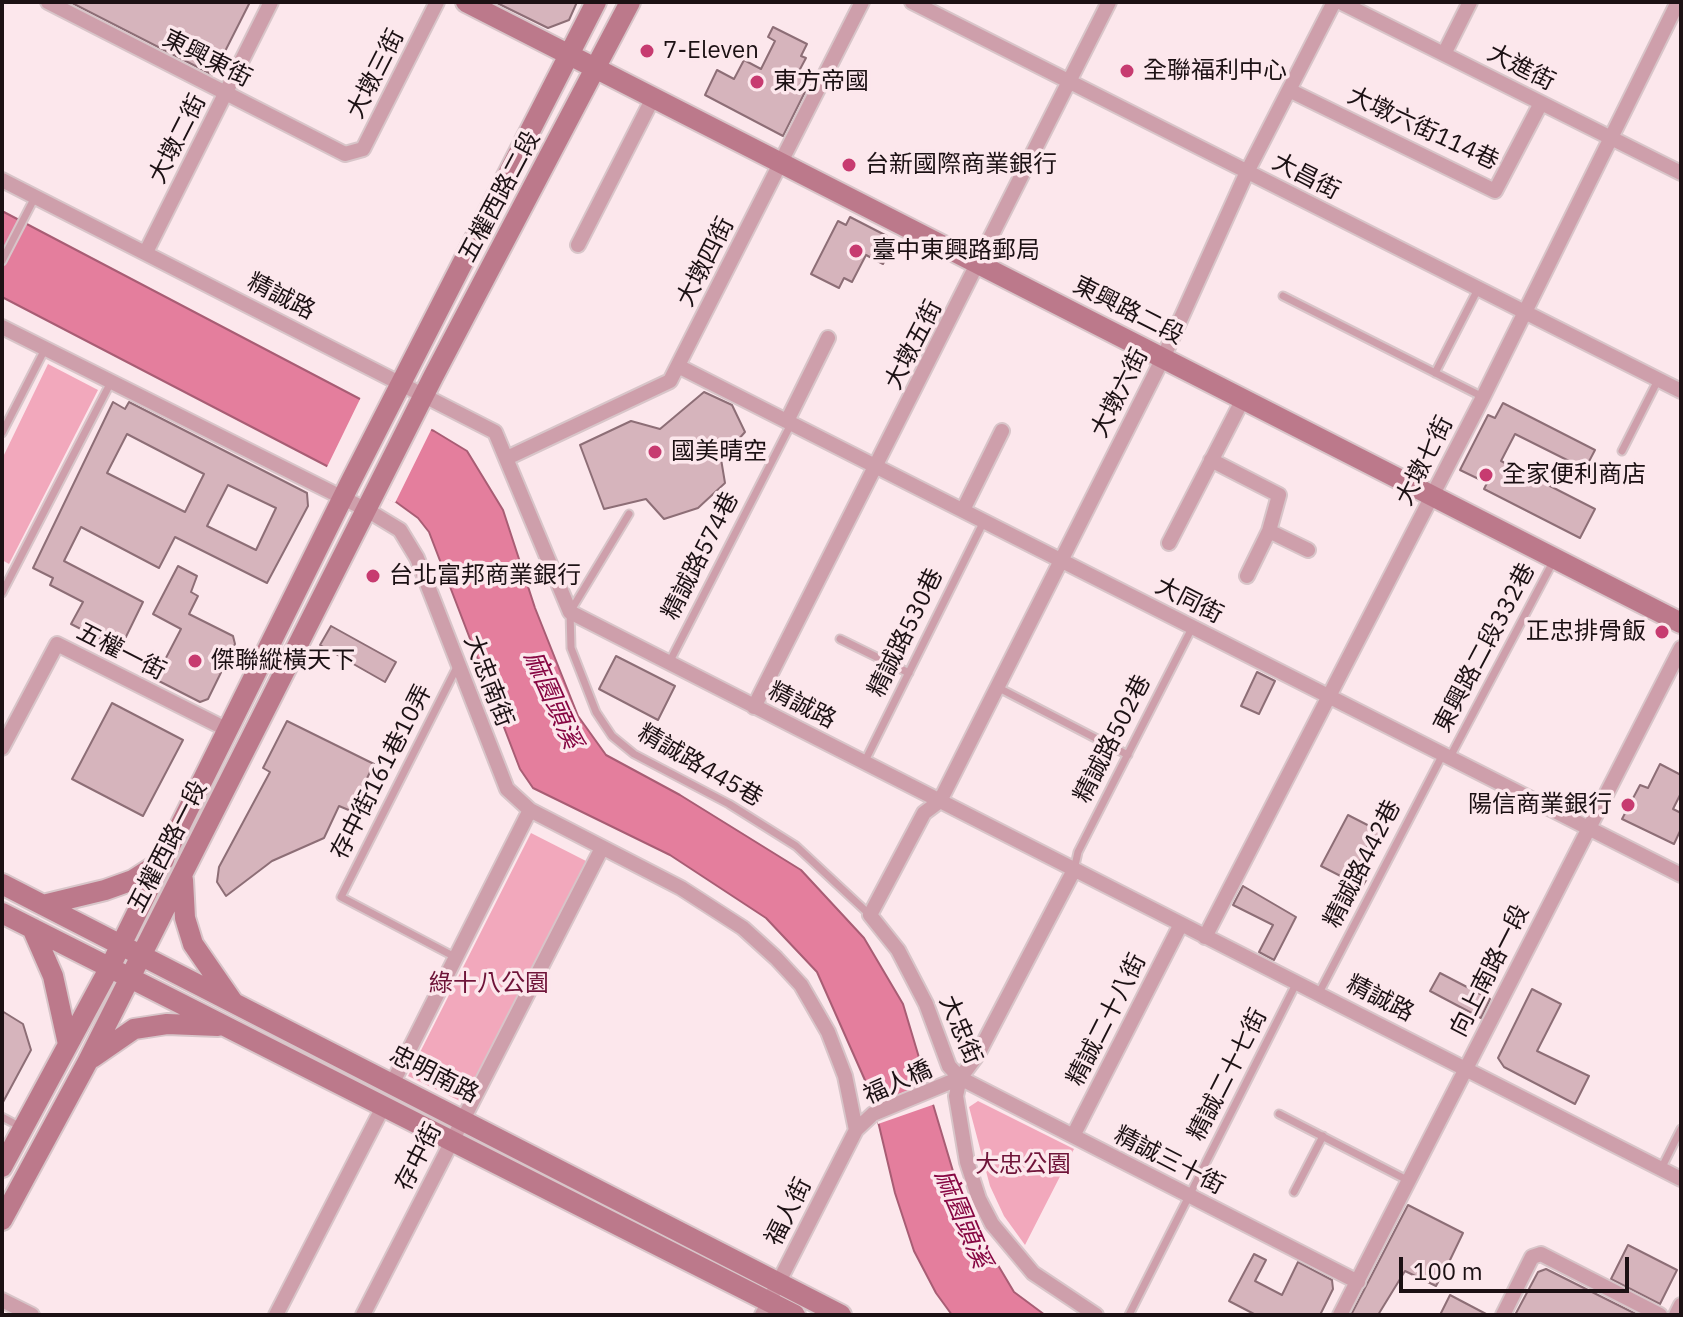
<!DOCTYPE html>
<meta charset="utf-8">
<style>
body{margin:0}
#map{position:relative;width:1683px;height:1317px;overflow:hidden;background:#fce7ec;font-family:"IBM Plex Sans",sans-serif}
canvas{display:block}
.frame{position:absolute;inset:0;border:4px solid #1c1114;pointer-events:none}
.scale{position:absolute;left:1399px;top:1257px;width:230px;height:36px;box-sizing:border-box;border:4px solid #1c1114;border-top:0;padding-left:10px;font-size:24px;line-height:28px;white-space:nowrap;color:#1c1114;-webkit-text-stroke:6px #fce7ec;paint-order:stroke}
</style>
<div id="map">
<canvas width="1683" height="1317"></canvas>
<div class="frame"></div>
<div class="scale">100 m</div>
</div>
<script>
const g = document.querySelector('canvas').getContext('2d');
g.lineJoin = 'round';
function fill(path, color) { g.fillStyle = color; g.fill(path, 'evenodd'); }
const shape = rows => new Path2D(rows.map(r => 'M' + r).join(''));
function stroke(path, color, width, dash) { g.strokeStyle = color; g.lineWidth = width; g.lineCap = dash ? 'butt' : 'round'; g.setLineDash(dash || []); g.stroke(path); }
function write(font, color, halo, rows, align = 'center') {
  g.font = font + ' "IBM Plex Sans","Noto Sans TC",sans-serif'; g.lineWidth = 7; g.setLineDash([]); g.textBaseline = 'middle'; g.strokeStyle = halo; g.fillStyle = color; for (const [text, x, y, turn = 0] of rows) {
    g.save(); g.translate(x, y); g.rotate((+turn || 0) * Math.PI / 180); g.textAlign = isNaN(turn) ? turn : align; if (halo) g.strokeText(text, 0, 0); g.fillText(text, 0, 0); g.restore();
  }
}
const green = shape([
 [48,364,98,390,9,564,2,560,2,459],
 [531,833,586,861,464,1103,408,1076],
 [978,1101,1074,1149,1025,1245,1004,1216,990,1186,969,1107]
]);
const water = shape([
 [2,211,360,399,434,431,467,451,503,510,535,608,578,716,606,755,680,795,801,870,864,938,903,1004,964,1208,1014,1292,1045,1315,952,1315,936,1293,914,1251,895,1193,872,1096,817,972,766,918,670,855,533,788,520,769,429,532,418,518,396,502,2,297,2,211]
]);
const pier = shape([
 [362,395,432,428,395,503,326,469],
 [932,1082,938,1103,878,1124,871,1104]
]);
const building = shape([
 [70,2,250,2,213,75,70,2],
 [495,2,577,2,569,20,548,28,495,2],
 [773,27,807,44,801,56,806,58,799,71,806,74,800,85,807,88,783,136,705,95,717,70,734,79,744,60,761,69,775,41,768,37,773,27],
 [850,217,887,236,883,243,891,247,883,264,866,255,852,282,844,278,839,288,811,274,838,221,846,225,850,217],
 [704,392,732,405,745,432,721,459,725,483,698,508,664,519,646,499,604,509,580,445,631,421,660,429,704,392],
 [113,402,125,409,129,402,307,493,308,506,267,583,175,537,159,568,81,527,64,561,143,602,120,649,71,624,83,602,50,585,53,578,33,568,113,402],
 [127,434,204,474,185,512,107,473,127,434],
 [228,485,276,508,256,550,207,526,228,485],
 [1503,403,1595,450,1585,469,1515,434,1501,461,1595,509,1580,538,1484,489,1487,483,1460,470,1488,415,1495,418,1503,403],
 [178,566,197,576,191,592,198,596,189,614,233,636,235,644,208,699,200,702,155,679,181,629,153,614,178,566],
 [331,626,396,662,385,682,320,645,331,626],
 [616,656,675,686,658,720,599,689,616,656],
 [1257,672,1275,681,1259,714,1241,706,1257,672],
 [112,703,183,740,143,816,72,779,112,703],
 [287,721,374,764,351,811,339,806,324,838,272,861,226,896,217,882,219,867,270,772,263,768,287,721],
 [1660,764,1681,775,1681,793,1673,809,1681,813,1681,829,1674,844,1622,819,1640,785,1648,788,1660,764],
 [1348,815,1385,834,1380,845,1370,840,1356,870,1368,877,1362,887,1321,866,1348,815],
 [1243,886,1296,917,1274,960,1259,952,1273,925,1233,905,1243,886],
 [1440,973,1490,999,1481,1018,1430,991,1440,973],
 [1532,989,1561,1004,1537,1051,1589,1076,1575,1104,1504,1067,1498,1058,1532,989],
 [2,1011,23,1024,31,1050,2,1104,2,1011],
 [1408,1205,1463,1233,1450,1260,1436,1286,1405,1271,1378,1315,1351,1315,1408,1205],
 [1628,1245,1677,1270,1660,1304,1611,1279,1628,1245],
 [1254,1254,1266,1260,1255,1281,1282,1295,1298,1262,1332,1280,1333,1289,1320,1315,1256,1315,1229,1301,1254,1254],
 [1546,1269,1638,1315,1515,1315,1538,1272,1546,1269],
 [1450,1295,1488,1315,1440,1315,1450,1295]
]);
const lane = shape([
 [2,261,35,197],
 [1283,296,1483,397],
 [1435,373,1478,289],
 [2,433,45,349],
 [1622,451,1658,380],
 [629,514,570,612,571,648,596,712,612,736,634,754,729,804,796,846,870,915],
 [2,593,111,382],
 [840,639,909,673],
 [669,663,791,424],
 [997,687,1128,755],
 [1450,757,1554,560],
 [864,763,984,521],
 [1074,870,1078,852,1192,628],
 [455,957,341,897,458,665],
 [1319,993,1443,754],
 [1279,1114,1409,1181],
 [2,1117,21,1127],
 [1661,1169,1681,1129],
 [1294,1192,1323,1136],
 [1129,1315,1297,982]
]);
const street = shape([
 [48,2,345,154,363,149,437,2],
 [912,2,1681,391],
 [1334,2,1247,172,1163,358,940,801,924,813,870,915,898,950,926,1004,949,1066,960,1078,1358,1282],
 [1340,2,1681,173],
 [1444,54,1470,2],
 [1289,90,1495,191,1541,103],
 [2,180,495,432,570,612,1681,1179],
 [578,245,653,98],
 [146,252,271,2],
 [2,327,367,510,400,530,417,558,507,789,530,810,681,888,743,928,776,958,801,985,828,1032,845,1076,856,1130],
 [678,366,1681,875],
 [787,421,828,338],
 [507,458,670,381,862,2],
 [1211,460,1279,495,1269,531,1247,576],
 [963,510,1002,431],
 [1269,531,1308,550],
 [1169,543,1243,399],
 [754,707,1109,2],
 [2,748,57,644,228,730],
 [1205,937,1483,397,1678,2],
 [960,1078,956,1096,967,1162,979,1199,992,1224,1033,1273,1096,1315],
 [393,1082,530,810],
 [1073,1136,1181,924],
 [2,1300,32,1315],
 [276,1315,383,1107],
 [363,1315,602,848],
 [762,1315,856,1130,873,1114,960,1078,978,1054,1074,870],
 [1340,1315,1681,648],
 [1503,1315,1532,1257,1541,1254,1660,1315],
 [1676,1315,1681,1305]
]);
const secondary = shape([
 [466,2,1681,623],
 [183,880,185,918,193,944,233,1002],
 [2,884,841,1315],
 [43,905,105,890,133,880,164,860],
 [2,913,795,1315],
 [32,928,53,976,68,1044],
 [92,1058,134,1029,167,1024,218,1026],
 [2,1167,110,967,350,483,596,2],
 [2,1220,88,1061,433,377,630,2]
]);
const markers = [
 [647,51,8,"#c73b70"],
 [1127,71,8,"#c73b70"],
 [757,82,8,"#c73b70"],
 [849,165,8,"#c73b70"],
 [856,251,8,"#c73b70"],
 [655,452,8,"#c73b70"],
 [1486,475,8,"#c73b70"],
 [373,576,8,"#c73b70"],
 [1662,632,8,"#c73b70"],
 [195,661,8,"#c73b70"],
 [1628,805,8,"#c73b70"]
];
const poiNames = [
 ["7-Eleven",663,51],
 ["全聯福利中心",1143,71],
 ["東方帝國",773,82],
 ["台新國際商業銀行",865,165],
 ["臺中東興路郵局",872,251],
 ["國美晴空",671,452],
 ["全家便利商店",1502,475],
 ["台北富邦商業銀行",389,576],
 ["正忠排骨飯",1646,632,"right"],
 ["傑聯縱橫天下",211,661],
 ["陽信商業銀行",1612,805,"right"]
];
const streetNames = [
 ["東興東街",207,59,27],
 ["大進街",1521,68,27],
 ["大墩三街",376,74,-63],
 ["大墩六街114巷",1423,129,25],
 ["大墩二街",178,139,-63],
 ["大昌街",1306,177,27],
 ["五權西路二段",500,197,-62],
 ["大墩四街",706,262,-63],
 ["精誠路",281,297,27],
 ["東興路二段",1128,311,27],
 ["大墩五街",914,345,-63],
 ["大墩六街",1120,393,-63],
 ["大墩七街",1425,461,-63],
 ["精誠路574巷",701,556,-63],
 ["大同街",1189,601,27],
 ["精誠路530巷",906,633,-64],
 ["東興路二段332巷",1485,648,-62],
 ["五權一街",121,652,27],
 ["大忠南街",488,681,69],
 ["精誠路",802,706,27],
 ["精誠路502巷",1113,739,-63],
 ["精誠路445巷",700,766,30],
 ["存中街161巷10弄",382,772,-63],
 ["五權西路一段",168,847,-63],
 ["精誠路442巷",1363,864,-63],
 ["向上南路一段",1490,971,-63],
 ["精誠路",1380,999,27],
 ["精誠二十八街",1107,1020,-63],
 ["大忠街",960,1030,67],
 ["忠明南路",434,1075,27],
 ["精誠二十七街",1228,1075,-63],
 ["福人橋",898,1083,-24],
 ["存中街",419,1157,-63],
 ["精誠三十街",1169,1161,27],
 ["福人街",789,1212,-63]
];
const parkNames = [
 ["綠十八公園",489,984],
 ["大忠公園",1023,1165]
];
const waterNames = [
 ["麻園頭溪",552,700,66],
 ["麻園頭溪",962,1219,67]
];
fill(green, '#f2a8bc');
fill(water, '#e47e9d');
stroke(water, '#a85d74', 2);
fill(pier, '#fce7ec');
fill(building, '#d6b4bc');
stroke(building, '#8d6e76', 2);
stroke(lane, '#d8c5c9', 11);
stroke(street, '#d8c5c9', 18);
stroke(secondary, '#d8c5c9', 24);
stroke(lane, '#ce9fab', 7);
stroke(street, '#ce9fab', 14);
stroke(secondary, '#bc798b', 20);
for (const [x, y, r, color] of markers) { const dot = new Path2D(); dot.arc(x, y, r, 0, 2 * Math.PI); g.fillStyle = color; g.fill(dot); stroke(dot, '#fce7ec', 3); }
write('24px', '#1c1114', '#fce7ec', poiNames, 'left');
write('24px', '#1c1114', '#fce7ec', streetNames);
write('24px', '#6f1439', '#fce7ec', parkNames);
write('italic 26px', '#870743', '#fce7ec', waterNames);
</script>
